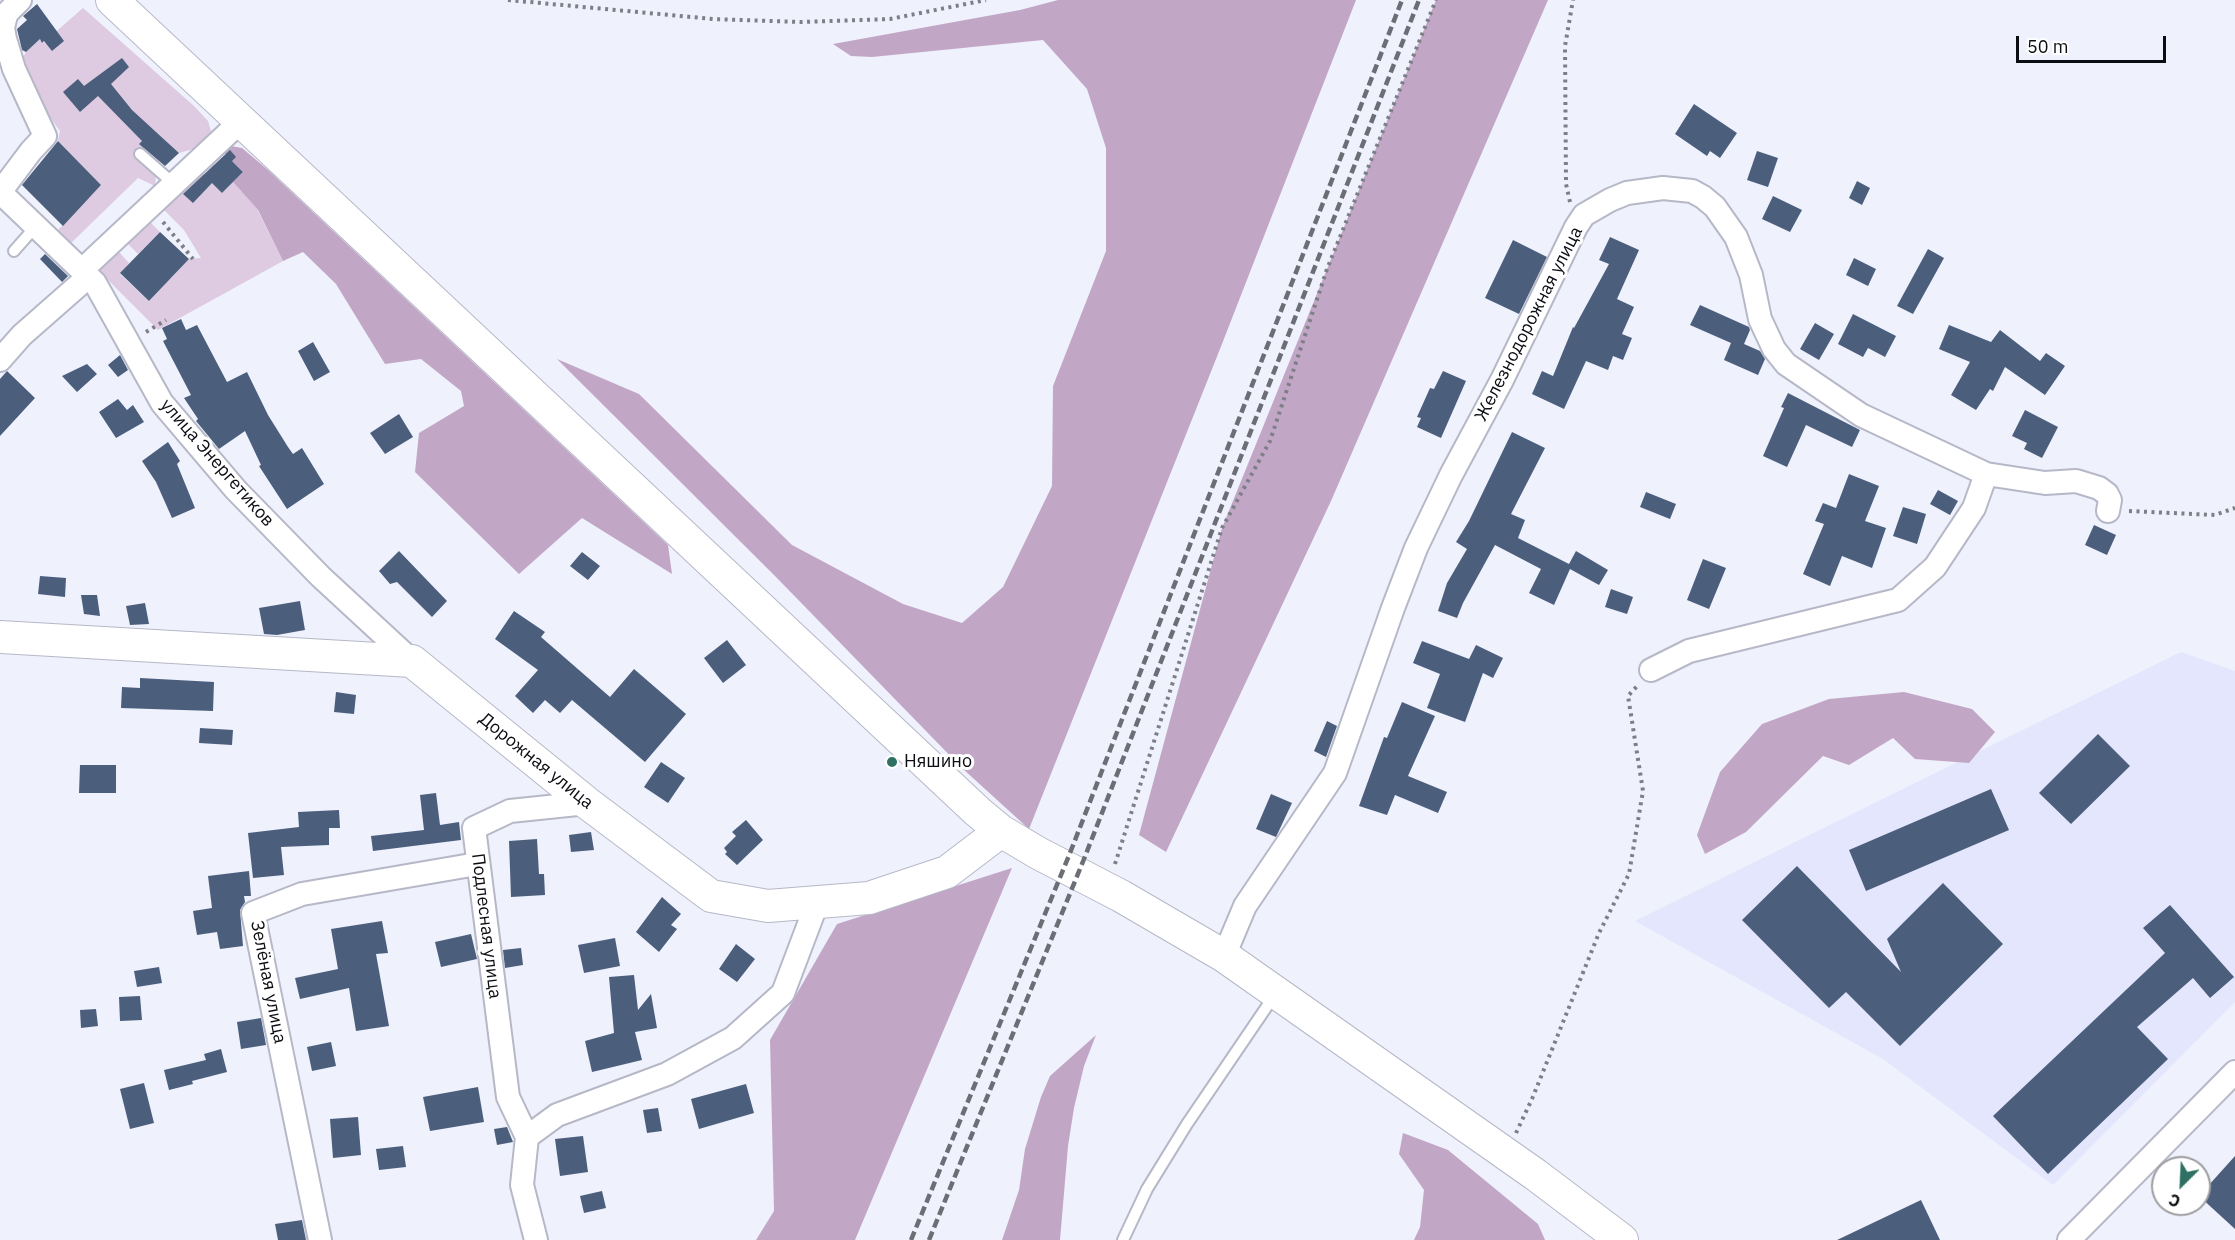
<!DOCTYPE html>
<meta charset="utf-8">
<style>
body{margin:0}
#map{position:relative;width:2235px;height:1240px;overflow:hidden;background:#eff1fd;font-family:"IBM Plex Sans",sans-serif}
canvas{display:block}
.north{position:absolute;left:2151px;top:1156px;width:60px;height:60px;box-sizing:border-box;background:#fff;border:2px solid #9e9ea0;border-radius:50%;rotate:204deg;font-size:16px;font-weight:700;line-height:24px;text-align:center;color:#0c0d12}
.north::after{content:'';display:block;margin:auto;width:21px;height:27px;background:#2e7061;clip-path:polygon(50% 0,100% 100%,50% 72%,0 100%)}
.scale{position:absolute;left:2016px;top:36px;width:150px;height:27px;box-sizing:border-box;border:3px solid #0c0d12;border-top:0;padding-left:8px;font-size:18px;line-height:21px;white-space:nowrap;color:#0c0d12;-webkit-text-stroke:4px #fff;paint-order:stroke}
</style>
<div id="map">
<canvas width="2235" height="1240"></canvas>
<div class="north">С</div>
<div class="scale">50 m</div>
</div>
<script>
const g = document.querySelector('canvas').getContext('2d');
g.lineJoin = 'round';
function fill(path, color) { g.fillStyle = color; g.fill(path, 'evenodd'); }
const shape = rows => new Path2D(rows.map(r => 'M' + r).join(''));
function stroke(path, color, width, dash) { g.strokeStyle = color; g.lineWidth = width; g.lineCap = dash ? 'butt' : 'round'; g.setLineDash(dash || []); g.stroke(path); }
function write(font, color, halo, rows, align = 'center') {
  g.font = font + ' "IBM Plex Sans",sans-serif'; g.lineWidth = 6; g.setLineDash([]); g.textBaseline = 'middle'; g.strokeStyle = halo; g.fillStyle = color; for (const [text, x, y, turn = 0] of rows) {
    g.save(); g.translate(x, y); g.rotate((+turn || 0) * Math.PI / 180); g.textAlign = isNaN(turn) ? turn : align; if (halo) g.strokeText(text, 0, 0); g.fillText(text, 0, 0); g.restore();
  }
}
const built = shape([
 [2181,652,2235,671,2235,1002,2053,1185,1883,1059,1635,921]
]);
const green = shape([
 [83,8,194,106,208,121,211,131,205,142,197,148,179,153,153,129,140,144,145,149,137,157,156,175,155,186,138,178,70,244,57,231,101,185,58,141,60,131,43,108,22,59,26,52,40,39,43,43],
 [202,172,222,193,233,182,257,209,283,261,158,330,101,273,101,264,118,251,129,263,120,274,149,301,189,259,201,258,184,230,163,209],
 [148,220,160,232,138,254,126,242]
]);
const forest = shape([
 [1058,0,1356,0,1220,349,1029,829,963,769,775,576,557,359,639,394,792,545,903,604,962,623,1003,587,1052,486,1053,386,1106,251,1106,148,1087,89,1043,40,872,57,851,56,833,44,1020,10],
 [1436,0,1548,0,1331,501,1166,852,1139,835,1222,528],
 [231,146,242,148,268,170,668,545,672,574,582,518,519,574,415,472,419,433,464,406,461,391,421,359,385,364,336,284,303,252,283,261,258,210,233,182,243,172,224,153],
 [1904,692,1972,709,1995,732,1969,763,1915,759,1893,738,1849,765,1823,756,1746,832,1705,854,1697,835,1720,772,1762,724,1829,699],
 [1012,868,855,1240,756,1240,774,1211,770,1040,837,924],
 [1096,1035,1084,1066,1074,1108,1068,1146,1060,1240,1002,1240,1019,1190,1025,1149,1041,1097,1050,1076],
 [1403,1133,1448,1150,1538,1224,1545,1240,1414,1240,1420,1227,1424,1190,1399,1154]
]);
const building = shape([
 [37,4,64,41,52,51,44,41,42,43,40,39,26,52,22,50,17,29,27,20,23,16],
 [122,58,129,67,111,84,132,110,179,153,165,166,139,144,142,141,98,96,80,112,63,92,78,79,84,86],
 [1694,104,1737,133,1720,158,1710,151,1707,156,1675,134],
 [58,141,101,185,63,226,22,185],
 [230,150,236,157,232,161,243,172,222,193,212,183,193,203,183,194],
 [1757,151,1778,158,1768,187,1747,180],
 [1857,181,1870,188,1862,205,1849,198],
 [1773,196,1802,210,1790,232,1762,219],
 [160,232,189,259,149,301,120,273],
 [1610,237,1639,250,1617,299,1634,307,1622,334,1632,338,1623,360,1613,356,1608,370,1586,361,1564,409,1532,394,1542,371,1553,376,1573,327,1574,328,1609,264,1599,260],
 [1513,240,1547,257,1519,314,1485,298],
 [1928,249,1944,258,1913,314,1897,306],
 [45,254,68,276,62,282,40,259],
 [1854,258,1876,269,1868,286,1846,275],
 [1700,305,1749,327,1750,330,1744,344,1760,351,1765,359,1758,375,1724,360,1731,343,1690,325],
 [1853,314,1896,336,1885,357,1868,348,1863,357,1838,344],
 [181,319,186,330,197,325,227,382,247,372,268,415,288,447,293,454,302,448,324,484,287,509,259,466,261,465,245,431,219,449,196,421,198,419,184,398,191,395,163,341,167,339,162,328],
 [1815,323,1834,334,1819,360,1800,349],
 [1949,325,1991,342,2000,330,2040,361,2046,353,2065,366,2045,395,2005,367,1993,391,1990,389,1976,410,1951,395,1970,362,1939,349],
 [313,342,330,372,314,381,298,351],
 [120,355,128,370,118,377,108,365],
 [87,364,97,374,77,392,62,376],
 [7,371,35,398,0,436,0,379],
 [1443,371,1466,381,1441,438,1417,427,1421,418,1417,417,1430,388,1434,389],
 [1788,393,1860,430,1852,447,1806,425,1787,467,1763,456,1784,408,1781,407],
 [118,399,127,410,133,405,144,422,116,438,99,412],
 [2025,410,2058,427,2042,458,2024,449,2027,443,2012,436],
 [399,414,413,437,385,454,370,433],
 [1512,432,1545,448,1511,514,1525,520,1518,538,1569,564,1576,551,1608,570,1599,585,1570,569,1554,605,1529,593,1541,569,1495,545,1463,603,1457,618,1438,611,1447,583,1467,549,1456,542,1469,521],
 [168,442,180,461,177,464,195,508,172,518,156,482,142,461],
 [1849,474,1879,486,1865,521,1886,528,1872,568,1842,556,1830,586,1803,574,1824,524,1815,521,1823,503,1836,508],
 [1938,490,1958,501,1950,515,1930,504],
 [1646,492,1676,504,1670,519,1640,507],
 [1903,507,1926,514,1917,544,1893,536],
 [2094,525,2116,535,2107,555,2085,545],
 [399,551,447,601,432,617,397,582,390,584,379,571],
 [582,552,600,566,588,580,570,566],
 [1703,559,1726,568,1709,609,1687,600],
 [40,576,66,578,65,597,38,594],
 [1611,589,1633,597,1627,614,1605,607],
 [81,595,97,595,100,616,84,614],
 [300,601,305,630,277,635,264,634,259,608],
 [145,603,149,624,130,625,126,606],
 [514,611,545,632,541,637,610,697,634,669,686,714,645,762,572,700,560,713,545,700,533,713,515,696,538,670,495,639],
 [727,640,746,665,723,683,704,658],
 [1422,641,1469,659,1476,645,1503,658,1493,678,1483,673,1465,722,1427,708,1440,674,1413,663],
 [140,678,214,682,213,711,121,708,122,687,140,688],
 [336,692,356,695,354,714,334,712],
 [1402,702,1435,716,1408,776,1447,792,1438,813,1395,795,1387,815,1359,806,1384,737,1387,738],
 [1327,721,1337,726,1326,757,1314,751],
 [200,728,233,730,232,745,199,743],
 [2098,734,2130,766,2071,824,2039,793],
 [661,762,685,778,668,803,644,787],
 [80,765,116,765,116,793,79,793],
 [1991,789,2009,830,1866,891,1849,850],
 [436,793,440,825,459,822,461,840,373,851,371,836,424,830,420,795],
 [1271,794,1292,803,1276,837,1256,829],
 [339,810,340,828,329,828,329,845,281,847,284,875,253,878,248,833,299,827,298,812],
 [746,820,763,840,737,865,725,854,727,852,724,848,736,836,732,832],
 [591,832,594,850,571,852,569,835],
 [537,839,539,874,544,874,545,895,511,897,509,841],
 [1797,866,1901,972,1887,939,1943,883,2003,944,1900,1046,1846,992,1829,1008,1742,920],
 [249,871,251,896,244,896,245,902,240,910,243,946,220,949,217,932,197,935,193,911,212,908,208,876],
 [662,897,681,914,671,925,677,929,659,952,636,932],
 [2170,905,2234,977,2210,998,2193,978,2137,1027,2168,1059,2048,1174,1993,1116,2165,953,2143,928],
 [382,921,388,953,376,954,389,1026,356,1031,349,988,300,999,295,978,338,969,331,929],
 [471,934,477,959,441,967,435,942],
 [615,938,620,966,584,973,578,945],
 [736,944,755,959,737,982,719,969],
 [521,948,523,965,505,968,503,950],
 [159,967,162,983,137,987,134,971],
 [634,975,638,1010,651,994,657,1028,635,1032,642,1060,592,1072,585,1041,614,1033,609,977],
 [140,996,142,1020,120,1021,119,997],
 [96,1009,98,1026,81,1028,80,1010],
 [261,1018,266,1045,241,1049,237,1022],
 [331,1042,336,1066,312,1071,307,1047],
 [221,1049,227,1072,192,1081,193,1084,169,1090,164,1070,206,1060,204,1054],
 [144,1083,154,1123,130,1129,120,1089],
 [746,1084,754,1113,699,1129,691,1099],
 [478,1087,484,1122,430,1131,423,1097],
 [658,1108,662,1131,647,1133,643,1110],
 [358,1117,361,1155,333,1158,330,1119],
 [507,1127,513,1142,497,1145,494,1129],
 [583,1136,588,1172,560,1176,555,1139],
 [403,1146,406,1167,379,1170,376,1149],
 [2235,1156,2235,1229,2199,1196],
 [602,1191,606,1208,584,1213,580,1196],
 [1921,1200,1940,1240,1837,1240],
 [302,1220,306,1240,278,1240,275,1224]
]);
const path = shape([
 [508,0,713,19,800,22,890,19,986,0],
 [1570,202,1566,184,1565,46,1573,0],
 [163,222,193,259],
 [146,332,166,320],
 [2129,511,2215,515,2235,508],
 [1115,864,1222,528,1270,441,1327,269,1436,0],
 [1516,1133,1532,1099,1599,933,1629,874,1643,791,1628,696,1639,684]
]);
const lane = shape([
 [140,154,174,184],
 [14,251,36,226],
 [1123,1240,1147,1189,1187,1124,1274,996]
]);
const street = shape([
 [1,191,31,151,45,136,14,69,5,39,3,28,5,19,7,13,20,0],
 [0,192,95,283,162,403,236,490,321,577,412,661],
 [82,270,240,122],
 [0,360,22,335,88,277],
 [1651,670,1689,651,1898,600,1935,567,1974,508,1986,474],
 [1224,956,1245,906,1335,773,1393,608,1416,548,1451,475,1502,380,1576,227,1584,215,1610,200,1627,193,1663,188,1692,191,1703,197,1715,207,1736,237,1751,275,1760,319,1774,349,1786,364,1861,415,1986,474,2045,483,2076,481,2099,488,2107,494,2110,500,2108,511],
 [527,1137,508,1097,474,828,510,811,587,803],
 [320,1240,253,913,302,894,477,864],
 [536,1240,522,1185,527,1137,557,1115,667,1074,733,1038,783,993,817,903],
 [2069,1240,2235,1072]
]);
const secondary = shape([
 [112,0,978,812,1001,831,1038,853,1121,896,1224,956,1536,1175,1622,1240],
 [0,637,412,661,587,803,711,896,768,906,869,898,947,872,1001,831]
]);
const rail = shape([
 [911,1240,1070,853,1402,0],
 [929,1240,1084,859,1419,0]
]);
const markers = [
 [892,762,6,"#2e7061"]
];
const streetNames = [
 ["Железнодорожная улица",1529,324,-63],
 ["улица Энергетиков",217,463,49],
 ["Дорожная улица",536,761,39],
 ["Подлесная улица",486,926,83],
 ["Зелёная улица",268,982,79]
];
const poiNames = [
 ["Няшино",904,762]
];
fill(built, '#e3e6fc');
fill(green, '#decae1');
fill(forest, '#c2a6c6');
fill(building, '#4b5f7d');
stroke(lane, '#b6b8c7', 14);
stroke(street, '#b6b8c7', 26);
stroke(secondary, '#b6b8c7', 34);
stroke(path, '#7d7f87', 4, [3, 4.5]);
stroke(lane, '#fff', 10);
stroke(street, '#fff', 22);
stroke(secondary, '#fff', 32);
stroke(rail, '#6c6e76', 4.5, [9, 4.5]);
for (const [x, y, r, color] of markers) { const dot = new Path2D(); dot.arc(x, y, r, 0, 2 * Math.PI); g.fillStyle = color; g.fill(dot); stroke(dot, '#fff', 2); }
write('18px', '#0c0d12', '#fff', streetNames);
write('18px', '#0c0d12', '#fff', poiNames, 'left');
</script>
